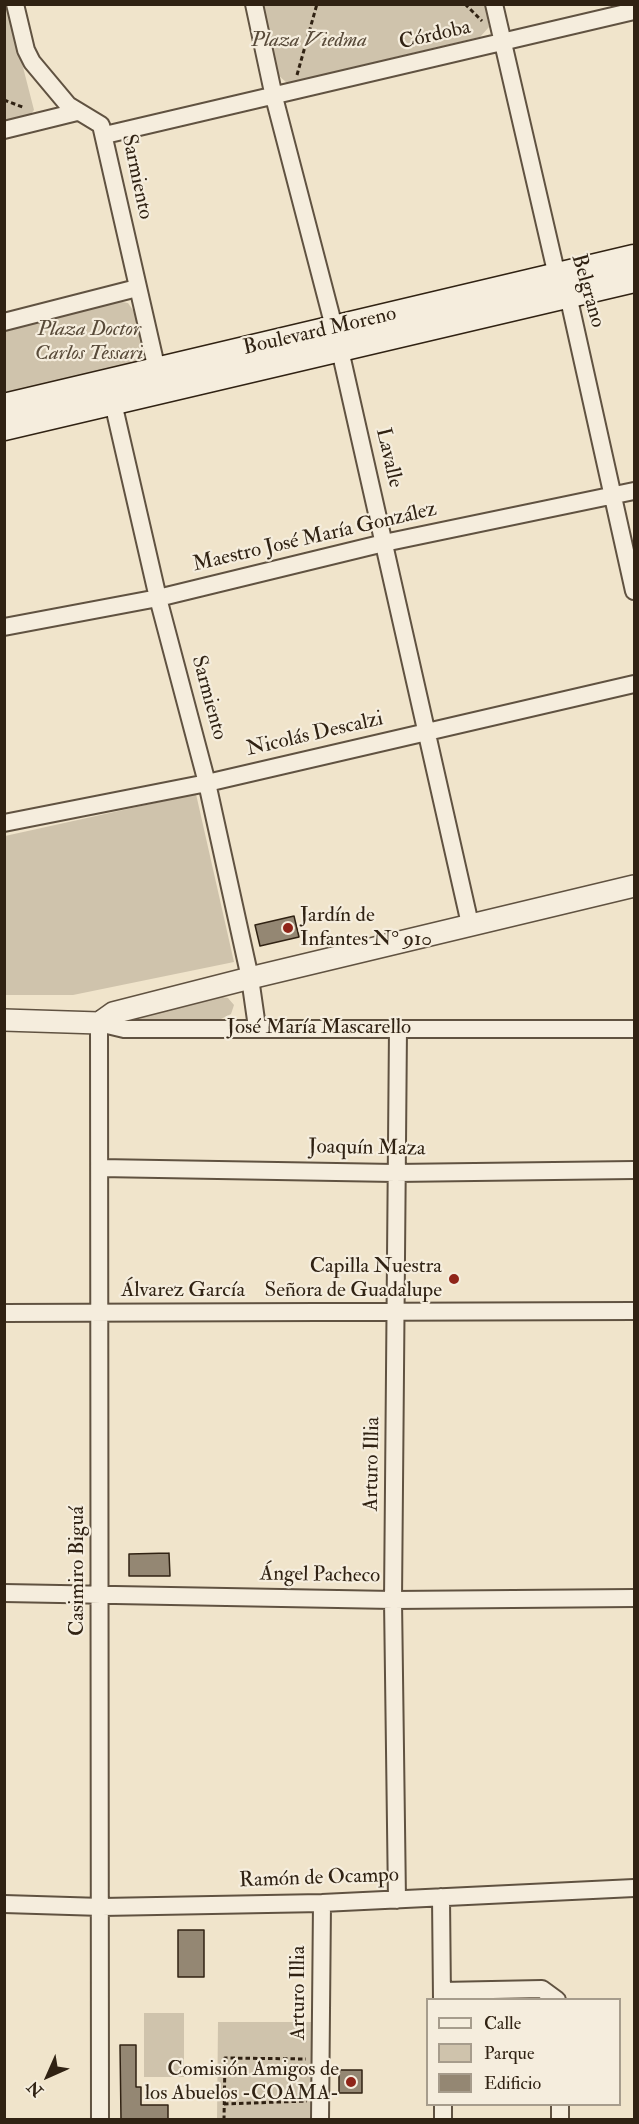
<!DOCTYPE html>
<meta charset="utf-8">
<style>
body{margin:0}
#map{position:relative;width:639px;height:2124px;overflow:hidden;background:#f0e4cb;font-family:"IM FELL Double Pica",serif}
canvas{display:block}
.frame{position:absolute;inset:0;border:6px solid #302213;pointer-events:none}
.legend{position:absolute;left:426px;top:1998px;width:195px;height:108px;box-sizing:border-box;background:#f5eddd;border:2px solid #a69c8c;margin:0;padding:8px 10px;list-style:none;font-size:18px;color:#302213}
.legend li{display:flex;align-items:center;gap:12px;height:30px}
.legend b{width:30px;border:2px solid #a69c8c}
.north{position:absolute;left:18px;top:2046px;width:60px;height:60px;-webkit-text-stroke:4px #f5eddd;paint-order:stroke;rotate:225deg;font-size:16px;font-weight:700;line-height:24px;text-align:center;color:#302213}
.north::after{content:'';display:block;margin:auto;width:21px;height:27px;background:#302213;clip-path:polygon(50% 0,100% 100%,50% 72%,0 100%)}
</style>
<div id="map">
<canvas width="639" height="2124"></canvas>
<div class="frame"></div>
<ul class="legend">
<li><b style="height:8px;background:#f5eddd"></b>Calle</li>
<li><b style="height:16px;background:#cfc3ac"></b>Parque</li>
<li><b style="height:16px;background:#948773"></b>Edificio</li>
</ul>
<div class="north">N</div>
</div>
<script>
const g = document.querySelector('canvas').getContext('2d');
g.lineJoin = 'round';
function fill(path, color) { g.fillStyle = color; g.fill(path, 'evenodd'); }
const shape = rows => new Path2D(rows.map(r => 'M' + r).join(''));
function stroke(path, color, width, dash) { g.strokeStyle = color; g.lineWidth = width; g.lineCap = dash ? 'butt' : 'round'; g.setLineDash(dash || []); g.stroke(path); }
function write(font, color, halo, rows, align = 'center') {
  g.font = font + ' "IM FELL Double Pica",serif'; g.lineWidth = 4.5; g.setLineDash([]); g.textBaseline = 'middle'; g.strokeStyle = halo; g.fillStyle = color; for (const [text, x, y, turn = 0] of rows) {
    g.save(); g.translate(x, y); g.rotate((+turn || 0) * Math.PI / 180); g.textAlign = isNaN(turn) ? turn : align; if (halo) g.strokeText(text, 0, 0); g.fillText(text, 0, 0); g.restore();
  }
}
const green = shape([
 [4,5,7,5,34,110,31,114,5,120],
 [262,5,485,5,489,27,480,37,287,83,278,75],
 [117,301,128,303,135,313,143,359,135,365,5,396,5,329],
 [196,794,234,962,73,995,5,995,5,836],
 [217,996,228,998,234,1005,231,1014,221,1019,143,1020,139,1018,143,1014],
 [144,2013,184,2013,184,2077,144,2077],
 [218,2022,315,2022,314,2119,217,2120]
]);
const building = shape([
 [294,916,299,937,260,946,255,925,294,916],
 [169,1553,170,1576,129,1576,129,1554,169,1553],
 [178,1930,204,1930,204,1977,178,1977,178,1930],
 [120,2045,136,2045,136,2087,141,2087,141,2105,168,2105,168,2120,121,2120,120,2045],
 [339,2070,362,2070,362,2093,339,2093,339,2070]
]);
const path = shape([
 [465,4,482,21],
 [297,75,317,4],
 [4,100,25,108],
 [224,2104,307,2101],
 [224,2120,225,2058,306,2059]
]);
const minor = shape([
 [15,4,26,50,32,62,68,105,101,125,159,379],
 [254,4,274,97,340,350,470,924],
 [494,4,557,276,568,295,634,591],
 [4,130,77,112],
 [105,135,634,11],
 [4,322,137,288],
 [111,394,158,598,207,783,250,978,257,1027],
 [4,627,158,598,384,543,634,491],
 [4,823,207,783,634,684],
 [100,1168,395,1173,634,1170],
 [4,1313,634,1311],
 [4,1593,393,1600,634,1598],
 [441,1897,442,2000],
 [397,1900,393,1600,398,1029],
 [4,1904,102,1907,322,1903,634,1888],
 [442,1991,542,1989,557,2000],
 [443,2104,443,2120],
 [100,2120,99,1023,124,1029,634,1029],
 [320,2120,322,1903],
 [560,2120,560,2104]
]);
const tertiary = shape([
 [4,1020,99,1023,113,1013,250,978,634,886]
]);
const secondary = shape([
 [4,406,634,257],
 [4,428,634,280]
]);
const markers = [
 [288,928,6,"#8f2418"],
 [454,1279,6,"#8f2418"],
 [351,2082,6,"#8f2418"]
];
const streetNames = [
 ["Córdoba",435,36,-13],
 ["Sarmiento",136,177,78],
 ["Belgrano",587,291,74],
 ["Boulevard Moreno",320,332,-13],
 ["Lavalle",388,458,77],
 ["Maestro José María González",315,538,-13],
 ["Sarmiento",208,698,75],
 ["Nicolás Descalzi",315,735,-13],
 ["José María Mascarello",319,1028],
 ["Joaquín Maza",367,1149,1],
 ["Álvarez García",183,1291],
 ["Arturo Illia",373,1464,-89],
 ["Casimiro Biguá",78,1571,-90],
 ["Ángel Pacheco",320,1576,1],
 ["Ramón de Ocampo",319,1879,-2],
 ["Arturo Illia",299,1993,-90]
];
const parkNames = [
 ["Plaza Viedma",309,41],
 ["Plaza Doctor",89,330],
 ["Carlos Tessari",89,354]
];
const poiNames = [
 ["Jardín de",300,916,"left"],
 ["Infantes N° 910",300,940,"left"],
 ["Capilla Nuestra",442,1267],
 ["Señora de Guadalupe",442,1291],
 ["Comisión Amigos de",339,2070],
 ["los Abuelos -COAMA-",339,2094]
];
fill(green, '#cfc3ac');
fill(building, '#948773');
stroke(building, '#302213', 1.5);
stroke(minor, '#605241', 20);
stroke(tertiary, '#605241', 24);
stroke(secondary, '#302213', 27);
stroke(path, '#302213', 3, [4.5, 3]);
stroke(minor, '#f5eddd', 16);
stroke(tertiary, '#f5eddd', 21);
stroke(secondary, '#f5eddd', 24);
for (const [x, y, r, color] of markers) { const dot = new Path2D(); dot.arc(x, y, r, 0, 2 * Math.PI); g.fillStyle = color; g.fill(dot); stroke(dot, '#f5eddd', 2); }
write('21px', '#302213', '#f5eddd', streetNames);
write('italic 21px', '#584a39', '#f5eddd', parkNames);
write('21px', '#302213', '#f5eddd', poiNames, 'right');
</script>
